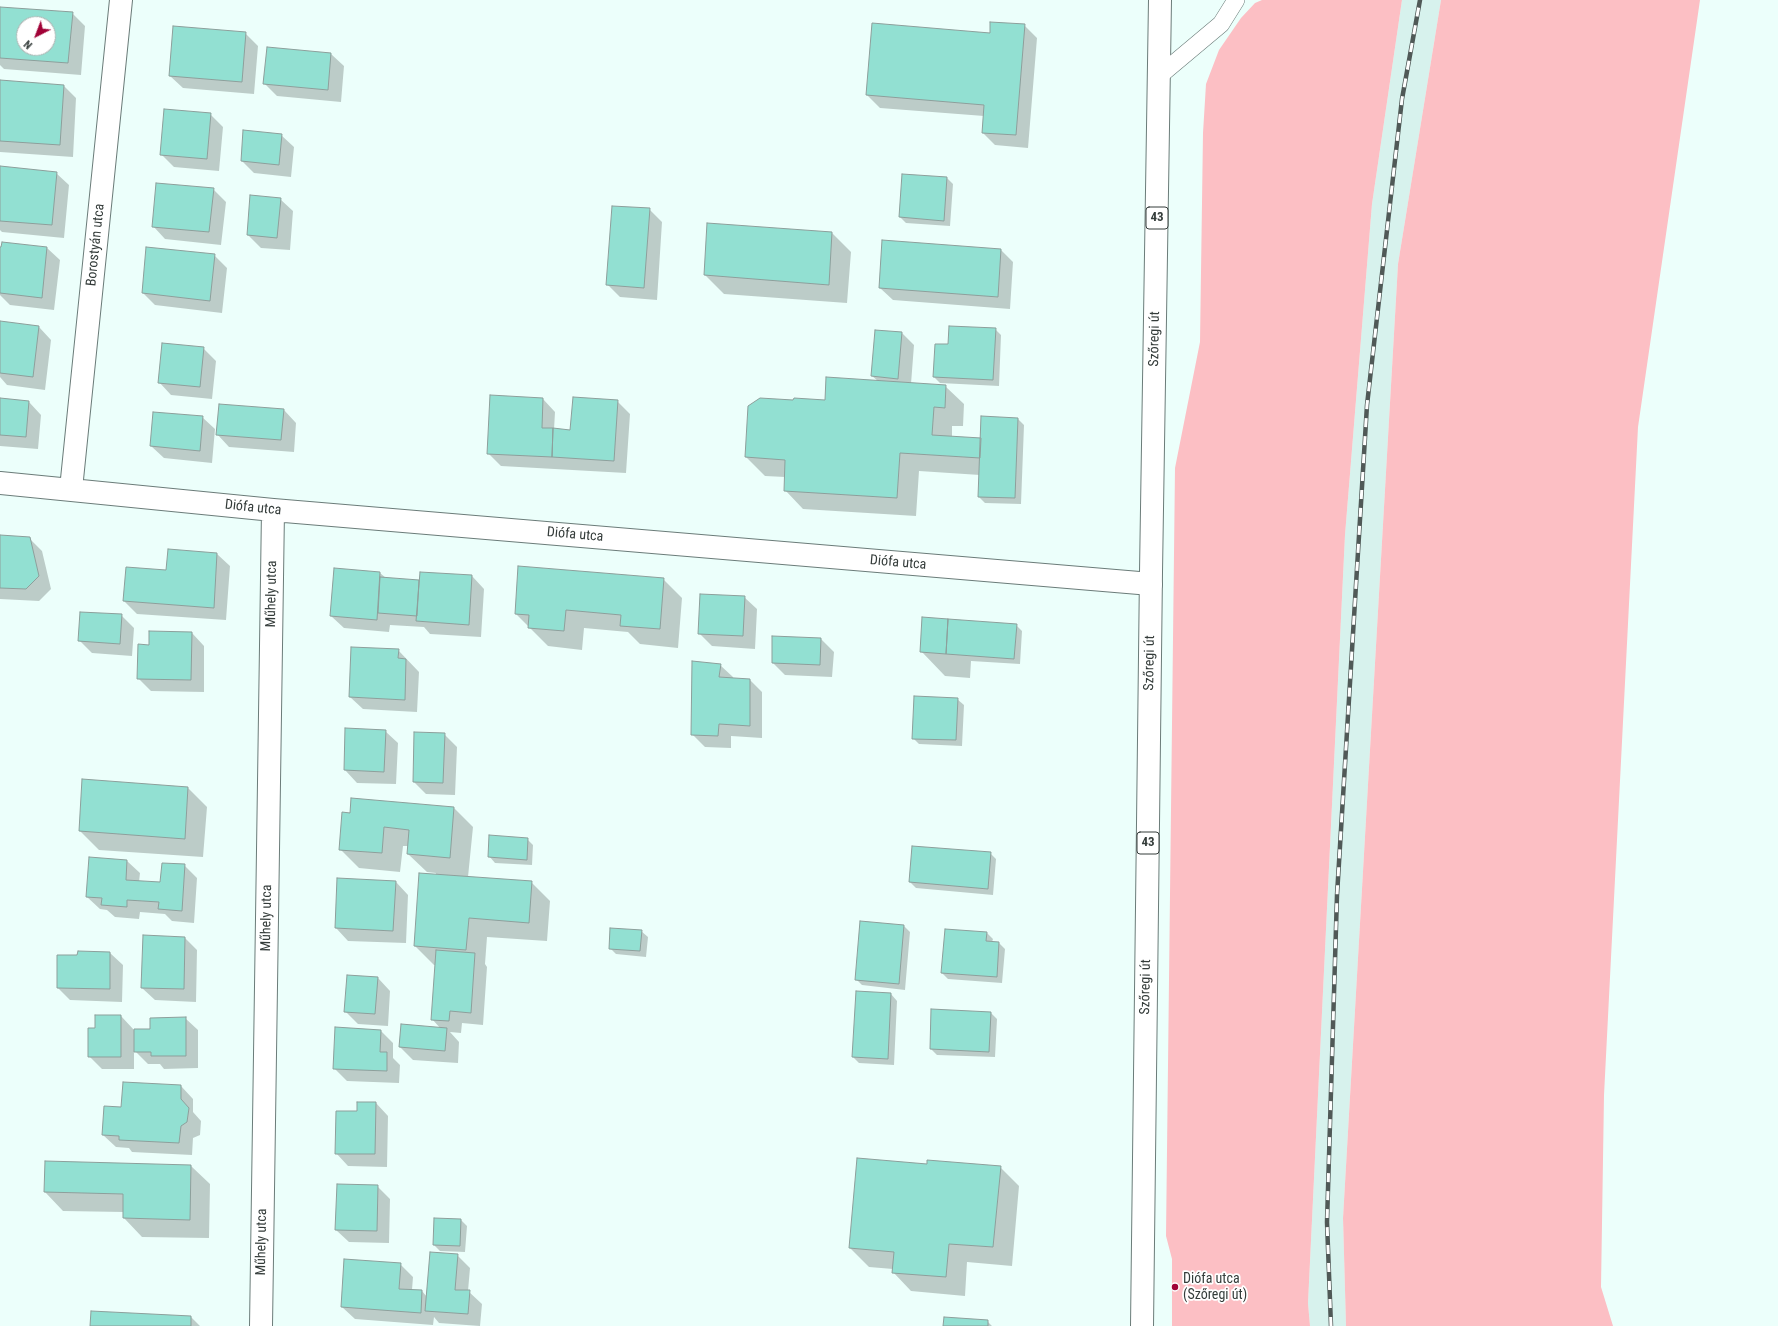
<!DOCTYPE html>
<meta charset="utf-8">
<style>
body{margin:0}
#map{position:relative;width:1778px;height:1326px;overflow:hidden;background:#ecfffb;font-family:"Roboto Condensed",sans-serif}
canvas{display:block}
.north{position:absolute;left:16px;top:16px;width:40px;height:40px;box-sizing:border-box;background:#fff;border:1px solid #aeb1b0;border-radius:50%;rotate:222deg;font-size:11px;font-weight:700;line-height:16px;text-align:center;color:#343c3a}
.north::after{content:'';display:block;margin:auto;width:14px;height:18px;background:#a10237;clip-path:polygon(50% 0,100% 100%,50% 72%,0 100%)}
</style>
<div id="map">
<canvas width="1778" height="1326"></canvas>
<div class="north">N</div>
</div>
<script>
const g = document.querySelector('canvas').getContext('2d');
g.lineJoin = 'round';
function fill(path, color) { g.fillStyle = color; g.fill(path, 'evenodd'); }
const shape = rows => new Path2D(rows.map(r => 'M' + r).join(''));
function stroke(path, color, width, dash) { g.strokeStyle = color; g.lineWidth = width; g.lineCap = dash ? 'butt' : 'round'; g.setLineDash(dash || []); g.stroke(path); }
function write(font, color, halo, rows, align = 'center') {
  g.font = font + ' "Roboto Condensed",sans-serif'; g.lineWidth = 3.5; g.setLineDash([]); g.textBaseline = 'middle'; g.strokeStyle = halo; g.fillStyle = color; for (const [text, x, y, turn = 0] of rows) {
    g.save(); g.translate(x, y); g.rotate((+turn || 0) * Math.PI / 180); g.textAlign = isNaN(turn) ? turn : align; if (halo) g.strokeText(text, 0, 0); g.fillText(text, 0, 0); g.restore();
  }
}
const built = shape([
 [1402,0,1441,0,1398,264,1343,1218,1346,1326,1310,1326,1308,1303,1345,535,1372,204]
]);
const green = shape([
 [1262,0,1402,0,1372,204,1345,535,1308,1303,1310,1326,1172,1326,1172,1259,1166,1236,1175,468,1200,342,1203,133,1206,84,1219,50,1241,18,1255,3],
 [1441,0,1700,0,1638,427,1604,1095,1601,1287,1613,1326,1346,1326,1343,1218,1398,264]
]);
const shadow = shape([
 [0,8,72,13,85,26,81,75,4,69,0,65],
 [24,24,48,24,48,48,24,48],
 [1024,25,1037,38,1028,148,995,145,983,133,984,116,880,108,867,95,991,34],
 [245,33,258,46,254,94,183,88,170,76],
 [267,48,331,54,344,66,341,102,277,96,264,83],
 [0,81,64,86,76,98,73,157,0,152],
 [210,114,223,127,219,171,174,167,161,154],
 [281,135,294,147,291,177,254,173,242,161],
 [0,167,56,173,69,185,64,238,2,232,0,230],
 [947,178,953,184,950,226,906,223,900,217],
 [213,189,226,202,221,245,165,239,153,226],
 [280,199,293,211,290,250,261,248,248,235],
 [649,209,662,222,657,300,620,297,607,284],
 [832,233,851,252,847,303,724,294,705,275],
 [3,243,47,248,60,260,54,310,10,305,0,295,0,248,2,248],
 [1001,250,1013,262,1010,309,893,300,880,288],
 [214,255,227,268,222,313,155,305,143,293],
 [1,322,39,327,51,340,45,390,7,385,0,377],
 [995,329,1001,335,999,386,940,383,934,377,949,345],
 [902,333,914,345,911,384,945,386,964,404,963,426,952,426,952,437,981,439,1018,419,1024,425,1021,504,985,503,979,497,980,475,919,471,916,516,803,509,785,490,785,477,765,476,746,457,826,401,878,381,872,376],
 [203,348,216,361,212,399,171,395,159,382],
 [0,399,29,402,41,415,38,449,0,446],
 [543,399,555,412,554,430,571,431,617,401,630,414,626,473,501,466,488,453],
 [284,410,296,423,294,452,229,447,217,434],
 [202,417,215,429,212,463,164,458,151,446],
 [0,536,29,538,42,551,51,589,39,601,0,599],
 [169,550,217,554,230,566,226,620,137,614,124,601,167,572],
 [380,573,386,578,420,581,472,576,484,589,481,637,430,634,424,627,390,625,389,632,344,628,331,616],
 [663,579,682,598,678,648,640,644,628,632,584,628,582,650,548,646,516,614],
 [744,597,757,609,755,649,712,646,700,634],
 [121,615,134,628,132,656,92,653,79,640],
 [1016,625,1022,631,1020,664,971,661,970,678,945,676,921,651],
 [192,633,204,646,204,692,151,691,138,678],
 [821,639,834,652,832,677,785,675,773,663],
 [398,650,419,672,417,712,363,709,350,697],
 [720,665,733,677,733,679,750,680,762,692,762,738,731,736,731,748,705,747,692,734],
 [957,699,964,705,962,746,919,744,913,738],
 [346,729,385,731,398,743,396,784,357,783,345,770],
 [444,734,457,747,455,795,426,794,414,782],
 [188,788,207,807,203,857,99,850,80,831],
 [454,808,473,827,468,877,531,882,550,901,547,941,487,937,485,964,487,967,483,1025,462,1023,461,1033,450,1032,459,1042,458,1063,413,1060,400,1047,441,1029,432,1019,436,965,434,965,415,946,436,873,427,872,408,854,409,846,403,846,400,872,359,868,340,849,343,813],
 [527,839,533,845,532,865,495,863,489,856],
 [990,853,996,859,993,895,916,888,910,882],
 [127,861,140,873,139,882,161,884,184,865,197,878,194,923,172,921,165,914,140,912,139,919,115,917,107,910,100,909,87,897],
 [396,882,408,895,406,943,348,941,336,928],
 [904,926,910,932,905,990,862,985,856,979],
 [641,931,648,937,646,957,616,954,610,948],
 [987,933,993,939,992,942,999,943,1005,949,1002,983,948,979,942,973],
 [185,938,197,950,196,1002,155,1000,142,988],
 [110,953,123,965,122,1002,70,1000,58,988],
 [378,978,390,991,388,1026,358,1024,345,1011],
 [891,994,897,1001,894,1065,859,1063,853,1057],
 [932,1010,991,1013,997,1019,995,1057,937,1055,931,1049],
 [121,1016,134,1030,151,1030,185,1018,198,1030,198,1068,164,1069,160,1064,148,1064,134,1050,134,1069,102,1069,89,1056,96,1029],
 [381,1031,393,1043,393,1058,400,1065,399,1083,347,1081,334,1068],
 [181,1086,193,1099,193,1112,201,1121,200,1135,193,1138,192,1155,132,1152,129,1148,116,1147,103,1135,122,1108],
 [376,1103,388,1116,387,1167,348,1166,336,1153],
 [928,1165,1000,1167,1019,1186,1012,1266,967,1262,965,1296,911,1291,893,1272,893,1269,869,1267,850,1248],
 [191,1166,210,1184,209,1238,142,1237,124,1218,124,1212,63,1211,45,1192],
 [377,1186,390,1199,389,1243,349,1242,336,1230],
 [461,1220,467,1226,465,1252,440,1251,434,1245],
 [457,1255,470,1268,468,1291,482,1304,480,1326,439,1323,434,1317,433,1325,355,1319,342,1307,400,1264,413,1277,412,1290,422,1291,427,1297],
 [191,1317,200,1326,91,1326],
 [987,1321,992,1326,944,1326]
]);
const building = shape([
 [0,7,73,12,68,63,0,58,0,7],
 [24,24,48,24,48,48,24,48,24,24],
 [990,22,1025,24,1016,135,982,133,984,105,866,95,872,23,990,33,990,22],
 [173,26,246,32,242,82,169,76,173,26],
 [267,47,331,53,328,90,263,84,267,47],
 [0,80,64,85,60,145,0,141,0,80],
 [164,109,211,113,207,159,160,155,164,109],
 [243,130,282,134,279,165,241,161,243,130],
 [0,166,57,172,52,225,0,221,0,166],
 [902,174,947,177,944,221,899,217,902,174],
 [156,183,214,188,209,232,152,227,156,183],
 [250,195,281,198,277,238,247,235,250,195],
 [612,206,650,208,644,288,606,285,612,206],
 [707,223,832,232,829,285,704,275,707,223],
 [882,240,1001,249,998,297,879,288,882,240],
 [2,242,47,247,42,298,0,293,0,247,1,247,2,242],
 [146,247,215,254,210,301,142,293,146,247],
 [0,321,39,326,33,377,0,373,0,321],
 [949,326,996,328,993,380,933,377,935,344,948,344,949,326],
 [875,330,902,332,898,379,871,376,875,330],
 [162,343,204,347,200,387,158,383,162,343],
 [826,377,946,385,945,408,934,407,932,435,981,438,980,458,900,453,897,498,784,491,785,460,745,457,748,406,760,398,793,400,794,398,825,400,826,377],
 [490,395,543,398,542,428,553,428,552,457,487,454,490,395],
 [573,397,618,400,614,461,552,457,553,428,570,430,573,397],
 [0,398,29,401,26,437,0,435,0,398],
 [219,404,284,409,281,440,216,435,219,404],
 [153,412,203,416,200,451,150,446,153,412],
 [981,416,1018,418,1015,498,978,497,981,416],
 [0,535,30,537,39,576,26,589,0,588,0,535],
 [168,549,217,553,214,608,123,601,126,567,166,570,168,549],
 [518,566,664,578,660,629,620,626,621,615,566,610,564,631,528,628,529,615,515,614,518,566],
 [334,568,380,572,377,620,330,616,334,568],
 [420,572,472,575,469,625,416,621,420,572],
 [380,577,419,580,417,616,378,613,380,577],
 [700,594,745,596,743,636,698,634,700,594],
 [80,612,122,614,120,644,78,641,80,612],
 [922,617,948,619,946,654,920,652,922,617],
 [948,619,1017,624,1014,659,946,654,948,619],
 [149,631,192,632,191,680,137,679,138,644,149,645,149,631],
 [772,636,821,638,820,665,772,663,772,636],
 [351,647,399,649,398,658,406,659,405,700,349,697,351,647],
 [692,661,721,664,719,677,750,679,750,726,719,724,718,736,691,735,692,661],
 [914,696,958,698,956,740,912,739,914,696],
 [345,728,386,730,384,772,344,770,345,728],
 [414,732,445,733,443,783,413,782,414,732],
 [82,779,188,787,185,839,79,831,82,779],
 [351,798,454,807,450,858,407,854,409,830,384,827,382,853,339,850,342,812,350,813,351,798],
 [489,835,528,838,527,860,488,857,489,835],
 [912,846,991,852,988,889,909,882,912,846],
 [89,857,127,860,126,880,160,882,162,863,185,864,182,911,158,909,159,902,127,900,127,907,101,905,102,898,86,897,89,857],
 [419,873,532,881,529,923,469,918,466,950,414,946,419,873],
 [337,878,396,881,393,931,335,928,337,878],
 [860,921,904,925,899,984,855,980,860,921],
 [610,928,642,930,640,951,609,949,610,928],
 [945,929,987,932,986,941,999,942,997,977,941,973,945,929],
 [143,935,185,937,184,989,141,988,143,935],
 [436,950,475,953,471,1013,450,1011,449,1021,431,1020,436,950],
 [78,951,110,952,110,989,57,988,57,955,77,955,78,951],
 [347,975,378,977,375,1014,344,1012,347,975],
 [856,991,891,993,888,1059,852,1057,856,991],
 [931,1009,991,1012,989,1052,930,1049,931,1009],
 [95,1015,121,1015,121,1057,88,1057,88,1028,95,1028,95,1015],
 [186,1017,186,1056,151,1056,151,1052,134,1052,134,1029,150,1029,150,1018,186,1017],
 [401,1024,447,1028,445,1051,399,1047,401,1024],
 [335,1027,381,1030,380,1052,387,1052,387,1071,333,1069,335,1027],
 [123,1082,181,1085,181,1099,189,1108,187,1122,181,1126,179,1143,119,1140,119,1136,102,1135,104,1106,121,1107,123,1082],
 [357,1102,376,1102,375,1154,335,1154,336,1111,357,1111,357,1102],
 [857,1158,927,1164,927,1160,1001,1166,993,1247,949,1244,946,1277,892,1273,894,1252,849,1248,857,1158],
 [45,1161,191,1165,190,1220,123,1218,123,1194,44,1192,45,1161],
 [337,1184,378,1185,377,1231,335,1230,337,1184],
 [434,1218,461,1219,460,1246,433,1245,434,1218],
 [430,1252,458,1254,455,1290,470,1290,468,1314,425,1311,430,1252],
 [344,1259,401,1263,399,1289,422,1290,421,1313,341,1307,344,1259],
 [91,1311,191,1316,191,1326,90,1326,91,1311],
 [944,1317,988,1320,988,1326,943,1326,944,1317]
]);
const lane = shape([
 [1159,76,1221,24,1236,0]
]);
const street = shape([
 [0,483,273,510,1151,584],
 [71,489,121,0],
 [261,1326,273,510]
]);
const primary = shape([
 [1142,1326,1151,572,1160,0]
]);
const rail = shape([
 [1331,1326,1327,1222,1337,895,1367,405,1402,99,1420,0]
]);
const markers = [
 [1175,1287,4,"#a10237"]
];
const shields = [
 [1157,218,22],
 [1148,843,22]
];
const shieldNames = [
 ["43",1157,218],
 ["43",1148,843]
];
const streetNames = [
 ["Borostyán utca",96,245,-84],
 ["Szőregi út",1155,339,-89],
 ["Diófa utca",253,508,6],
 ["Diófa utca",575,535,5],
 ["Diófa utca",898,563,5],
 ["Műhely utca",272,594,-89],
 ["Szőregi út",1150,663,-89],
 ["Műhely utca",267,918,-89],
 ["Szőregi út",1146,987,-89],
 ["Műhely utca",262,1242,-89]
];
const poiNames = [
 ["Diófa utca",1183,1279],
 ["(Szőregi út)",1183,1295]
];
fill(built, '#d7f2ed');
fill(green, '#fcbfc4');
fill(shadow, '#0003');
fill(building, '#92e0d2');
stroke(building, '#8d9f9b', 1);
stroke(lane, '#6b7c79', 18);
stroke(street, '#6b7c79', 24);
stroke(primary, '#6b7c79', 24);
stroke(lane, '#fff', 17);
stroke(street, '#fff', 22);
stroke(primary, '#fff', 22);
stroke(rail, '#505957', 4.5);
stroke(rail, '#fff', 3, [9]);
for (const [x, y, r, color] of markers) { const dot = new Path2D(); dot.arc(x, y, r, 0, 2 * Math.PI); g.fillStyle = color; g.fill(dot); stroke(dot, '#fff', 1.5); }
for (const [x, y, w] of shields) { const box = new Path2D(); box.roundRect(x - w / 2, y - 11, w, 22, 3); g.fillStyle = '#fff'; g.fill(box); stroke(box, '#343c3a', 1); }
write('bold 13px', '#343c3a', null, shieldNames);
write('14px', '#343c3a', '#fff', streetNames);
write('14px', '#343c3a', '#fff', poiNames, 'left');
</script>
